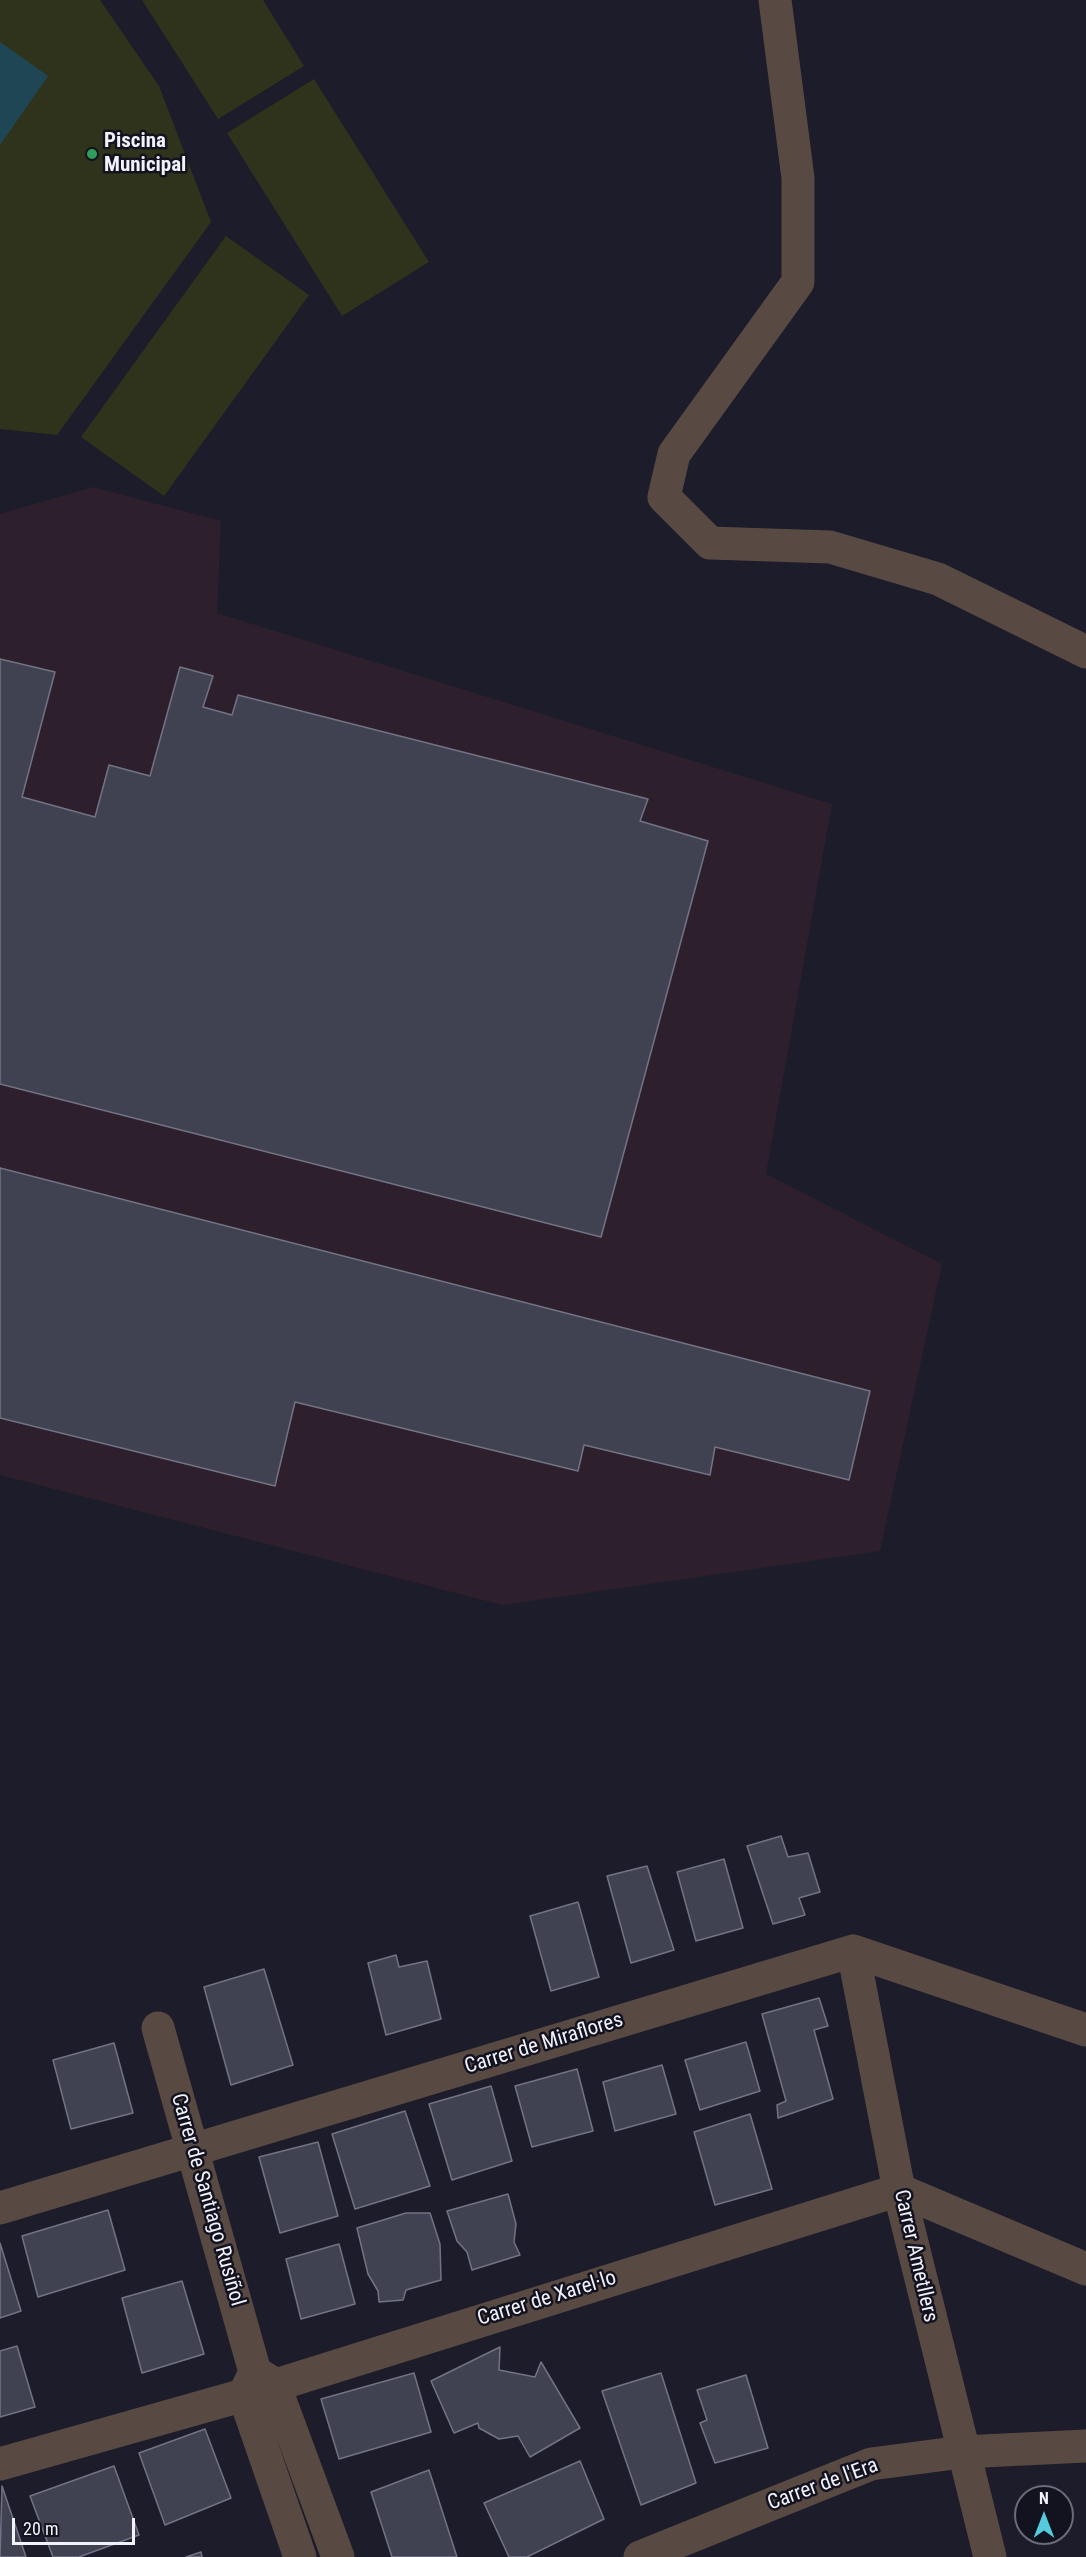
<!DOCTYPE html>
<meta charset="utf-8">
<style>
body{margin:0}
#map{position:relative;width:1086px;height:2557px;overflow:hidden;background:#1c1c2a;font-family:"Roboto Condensed",sans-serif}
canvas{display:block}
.north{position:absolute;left:1014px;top:2485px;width:60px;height:60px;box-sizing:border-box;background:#131320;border:2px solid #6c6c78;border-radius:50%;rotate:0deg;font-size:16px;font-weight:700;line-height:24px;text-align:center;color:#f1f2fc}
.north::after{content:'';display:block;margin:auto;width:21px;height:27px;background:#53cbdc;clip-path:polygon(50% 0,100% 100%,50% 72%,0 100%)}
.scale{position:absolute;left:12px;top:2518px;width:123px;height:27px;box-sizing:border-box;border:3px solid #f1f2fc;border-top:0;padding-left:8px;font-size:18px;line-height:21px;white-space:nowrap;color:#f1f2fc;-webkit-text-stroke:4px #131320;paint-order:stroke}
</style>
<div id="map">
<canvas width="1086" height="2557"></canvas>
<div class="north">N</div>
<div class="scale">20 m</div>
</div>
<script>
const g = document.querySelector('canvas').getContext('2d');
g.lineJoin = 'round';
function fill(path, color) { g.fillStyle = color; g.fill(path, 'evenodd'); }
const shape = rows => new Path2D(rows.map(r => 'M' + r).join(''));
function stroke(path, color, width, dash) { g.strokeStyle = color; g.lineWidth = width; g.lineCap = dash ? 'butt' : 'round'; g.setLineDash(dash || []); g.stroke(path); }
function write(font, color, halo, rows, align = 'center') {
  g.font = font + ' "Roboto Condensed",sans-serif'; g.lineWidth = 5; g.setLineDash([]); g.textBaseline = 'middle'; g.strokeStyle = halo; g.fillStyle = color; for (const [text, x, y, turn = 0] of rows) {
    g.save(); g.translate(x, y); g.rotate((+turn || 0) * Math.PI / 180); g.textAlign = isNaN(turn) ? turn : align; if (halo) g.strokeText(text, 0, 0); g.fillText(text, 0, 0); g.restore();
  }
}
const industrial = shape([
 [93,487,221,521,217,613,832,804,766,1174,942,1264,880,1551,502,1605,0,1475,0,514]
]);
const green = shape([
 [0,0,100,0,159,86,211,222,57,435,0,429],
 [142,0,263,0,304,66,218,119],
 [314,79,429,262,342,316,227,133],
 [226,236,309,295,164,496,81,437]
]);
const water = shape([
 [0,42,48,76,0,145]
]);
const building = shape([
 [0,659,55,672,22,797,95,817,109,765,150,776,180,667,213,676,203,707,232,715,238,695,648,799,640,821,708,841,601,1237,0,1084,0,659],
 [0,1168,870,1391,849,1480,715,1447,710,1475,584,1445,578,1471,295,1402,275,1486,0,1418,0,1168],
 [781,1836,788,1857,808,1853,820,1892,799,1898,805,1915,773,1924,747,1846,781,1836],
 [724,1859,743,1928,696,1941,677,1872,724,1859],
 [647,1866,674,1950,631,1963,607,1876,647,1866],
 [578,1902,599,1977,551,1991,530,1916,578,1902],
 [396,1955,399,1967,427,1961,441,2019,386,2035,368,1963,396,1955],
 [264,1969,293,2065,231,2085,204,1987,264,1969],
 [819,1998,828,2026,814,2030,833,2099,778,2118,777,2105,786,2101,762,2014,819,1998],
 [746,2042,760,2091,700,2110,685,2060,746,2042],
 [114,2043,133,2113,71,2129,53,2060,114,2043],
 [662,2065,676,2114,615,2131,603,2082,662,2065],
 [577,2069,593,2131,532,2147,515,2086,577,2069],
 [491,2086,512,2161,452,2180,429,2104,491,2086],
 [405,2111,430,2186,355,2209,332,2134,405,2111],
 [750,2114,772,2189,715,2205,694,2132,750,2114],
 [318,2142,338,2216,280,2233,259,2157,318,2142],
 [508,2194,516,2224,514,2242,520,2255,472,2270,467,2252,457,2241,447,2211,508,2194],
 [108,2210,125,2270,38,2297,22,2236,108,2210],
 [406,2213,430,2213,440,2244,441,2280,406,2290,403,2300,379,2302,378,2291,368,2274,357,2228,406,2213],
 [0,2243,21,2311,0,2318,0,2243],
 [339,2244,355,2304,301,2319,286,2259,339,2244],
 [182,2281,204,2354,142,2373,122,2298,182,2281],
 [17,2346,35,2407,0,2417,0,2351,17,2346],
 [500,2347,499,2370,535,2377,541,2362,580,2428,530,2457,518,2436,499,2439,479,2428,478,2423,454,2433,431,2381,500,2347],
 [414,2373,431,2432,339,2459,321,2399,414,2373],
 [661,2373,696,2483,641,2505,602,2391,661,2373],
 [746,2375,768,2448,715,2463,700,2423,707,2420,697,2390,746,2375],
 [205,2429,231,2498,165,2525,139,2453,205,2429],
 [580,2461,604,2519,527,2557,509,2557,484,2503,580,2461],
 [114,2466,139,2535,79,2557,53,2557,30,2496,114,2466],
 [429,2470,457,2557,392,2557,371,2492,429,2470],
 [2,2486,26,2557,0,2557,2,2486],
 [201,2552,202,2557,186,2557,201,2552]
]);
const minor = shape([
 [775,0,798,178,798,282,674,454,664,497,710,543,830,547,938,579,1086,652],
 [853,1951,899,2190,990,2557],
 [158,2028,255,2372],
 [0,2208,853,1951,1086,2030],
 [0,2464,244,2395,899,2190,1086,2269],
 [300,2557,244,2395,255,2372,274,2384,338,2557],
 [640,2557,871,2464,962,2452,1086,2446]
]);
const markers = [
 [92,154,6,"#2e9e5b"]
];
const poiNames = [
 ["Piscina",104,142],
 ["Municipal",104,166]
];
const streetNames = [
 ["Carrer de Miraflores",544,2044,-17],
 ["Carrer de Santiago Rusiñol",207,2200,74],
 ["Carrer Ametllers",915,2256,77],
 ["Carrer de Xarel·lo",547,2299,-17],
 ["Carrer de l'Era",823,2485,-20]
];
fill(industrial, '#2d202c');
fill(green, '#30331c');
fill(water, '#1f4655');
fill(building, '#404151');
stroke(building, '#727384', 1.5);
stroke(minor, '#584a42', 33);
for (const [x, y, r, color] of markers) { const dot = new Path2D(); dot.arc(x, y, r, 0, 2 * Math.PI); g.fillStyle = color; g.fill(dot); stroke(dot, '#131320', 2); }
write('bold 21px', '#f1f2fc', '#131320', poiNames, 'left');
write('21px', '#f1f2fc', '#131320', streetNames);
</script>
